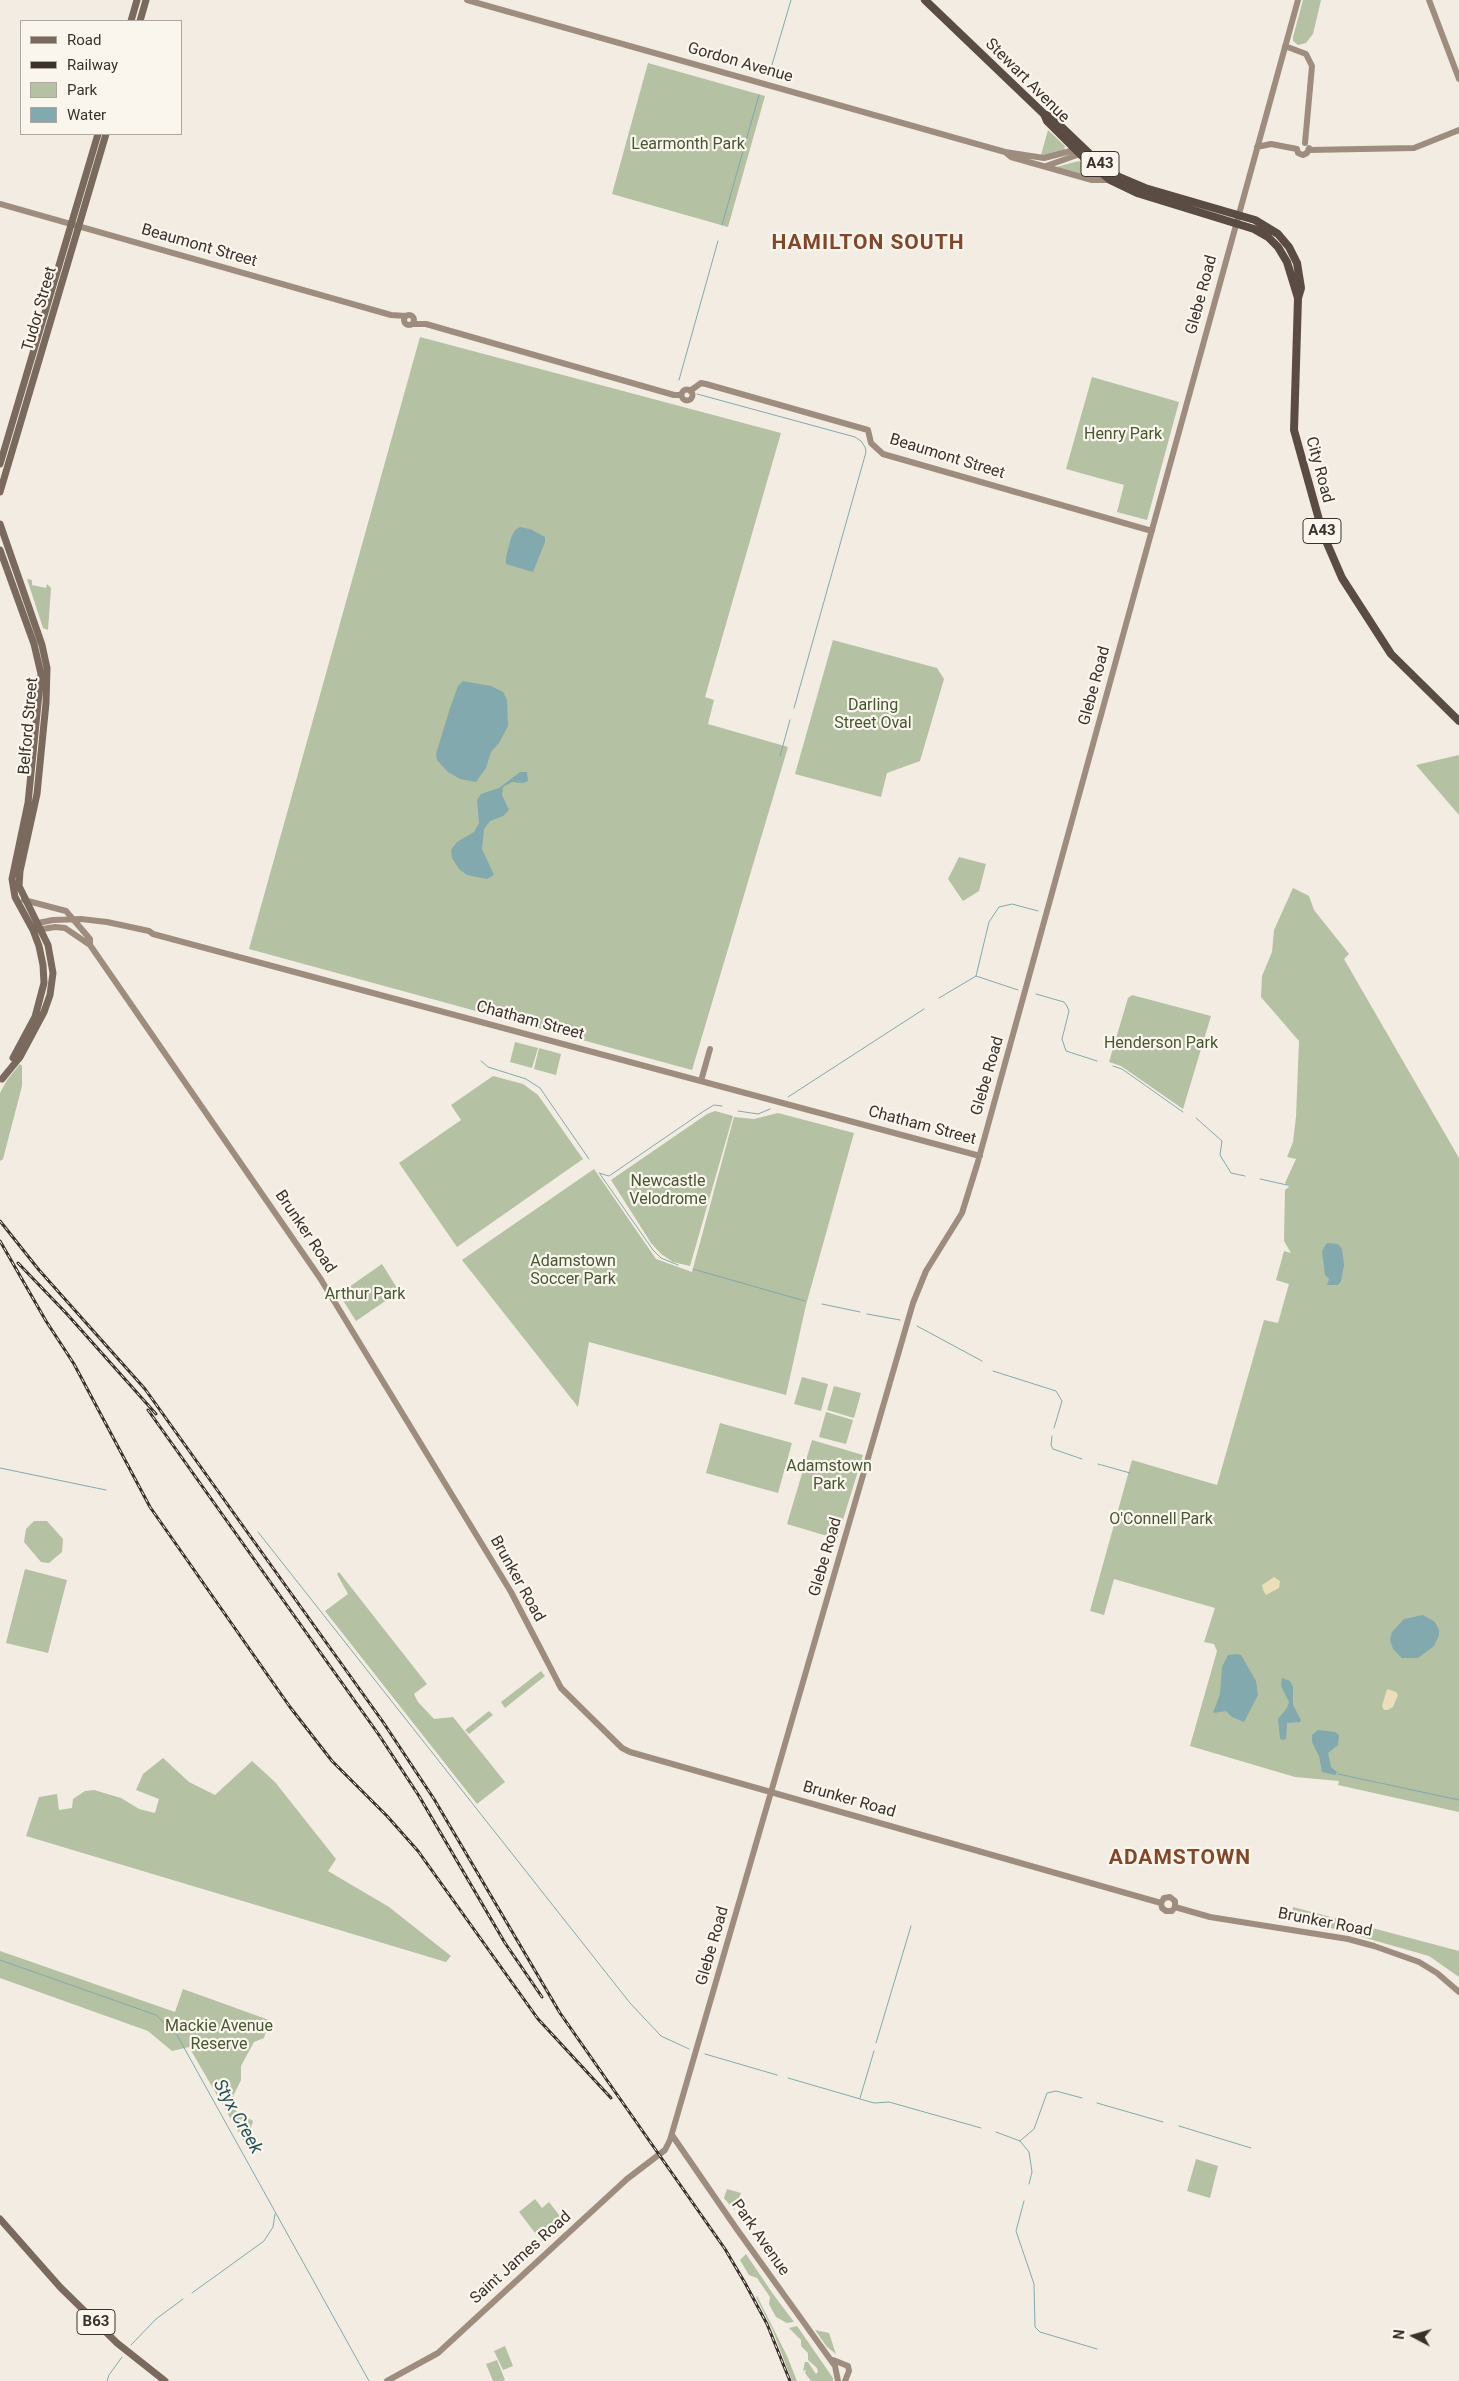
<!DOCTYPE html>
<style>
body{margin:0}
#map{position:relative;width:1459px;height:2381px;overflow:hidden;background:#f3ece2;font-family:Roboto,sans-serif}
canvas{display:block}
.legend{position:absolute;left:20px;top:20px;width:162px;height:115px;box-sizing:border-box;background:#faf6ee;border:1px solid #ada7a0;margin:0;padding:6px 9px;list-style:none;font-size:15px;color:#3a312c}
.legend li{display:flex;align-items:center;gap:10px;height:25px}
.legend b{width:25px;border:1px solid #ada7a0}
.north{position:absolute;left:1389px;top:2311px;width:50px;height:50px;-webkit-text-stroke:4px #faf6ee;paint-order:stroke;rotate:276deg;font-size:14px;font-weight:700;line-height:20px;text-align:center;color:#3a312c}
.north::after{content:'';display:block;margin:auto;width:18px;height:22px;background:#3a312c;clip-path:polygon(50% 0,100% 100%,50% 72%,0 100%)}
</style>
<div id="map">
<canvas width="1459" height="2381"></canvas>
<ul class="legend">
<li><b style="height:6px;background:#7a6a5e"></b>Road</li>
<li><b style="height:6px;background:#3a312c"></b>Railway</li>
<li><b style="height:14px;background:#b4c1a2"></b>Park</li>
<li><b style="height:14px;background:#82a9ae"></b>Water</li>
</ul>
<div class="north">N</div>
</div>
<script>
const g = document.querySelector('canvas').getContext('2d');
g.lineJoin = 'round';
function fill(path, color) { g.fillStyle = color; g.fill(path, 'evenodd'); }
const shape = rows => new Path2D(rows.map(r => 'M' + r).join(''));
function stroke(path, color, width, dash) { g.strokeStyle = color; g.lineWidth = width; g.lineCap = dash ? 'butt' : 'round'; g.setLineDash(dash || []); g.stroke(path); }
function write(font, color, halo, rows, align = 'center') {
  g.font = font + ' Roboto,sans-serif'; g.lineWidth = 4.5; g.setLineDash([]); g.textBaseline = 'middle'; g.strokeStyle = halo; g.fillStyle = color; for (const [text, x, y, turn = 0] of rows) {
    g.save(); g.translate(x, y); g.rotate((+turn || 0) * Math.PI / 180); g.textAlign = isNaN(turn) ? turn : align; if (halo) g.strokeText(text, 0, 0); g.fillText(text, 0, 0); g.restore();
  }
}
const green = shape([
 [1303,0,1321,0,1313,34,1306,43,1298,45,1293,41,1293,37],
 [648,63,765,96,728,227,612,194],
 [1048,130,1065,146,1064,151,1055,155,1041,155],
 [1079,161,1082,163,1098,179,1056,167],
 [420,337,781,433,705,697,714,700,708,724,788,747,692,1070,249,949],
 [1092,377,1179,402,1147,520,1117,512,1124,485,1066,469],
 [27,579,32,580,32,585,46,588,47,584,51,588,48,630,43,628],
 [833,640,937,668,944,679,920,761,887,773,881,797,795,774],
 [1459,755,1459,815,1416,765],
 [959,857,986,864,979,891,963,901,948,879],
 [1293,888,1309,896,1314,910,1349,954,1344,959,1459,1158,1459,1812,1338,1785,1339,1781,1295,1777,1190,1746,1217,1651,1214,1644,1204,1642,1215,1608,1114,1579,1104,1615,1090,1611,1132,1460,1217,1485,1264,1320,1278,1323,1289,1284,1276,1280,1284,1251,1291,1253,1284,1241,1285,1190,1289,1187,1285,1183,1296,1159,1287,1157,1293,1142,1296,1117,1299,1041,1261,997,1262,976,1272,952,1274,930],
 [1132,995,1211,1016,1183,1109,1121,1066,1109,1062,1128,998],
 [515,1042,538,1048,532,1068,510,1062],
 [539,1048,561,1054,556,1075,534,1069],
 [20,1064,22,1066,22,1086,3,1159,0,1161,0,1093,7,1080],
 [493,1076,523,1084,538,1095,583,1159,457,1247,399,1163,461,1120,451,1105],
 [715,1111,733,1116,690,1266,673,1262,661,1254,651,1243,611,1180,707,1114],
 [778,1113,854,1133,806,1305,786,1395,589,1342,578,1407,462,1260,594,1169,656,1259,692,1272,734,1117,754,1119],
 [382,1264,397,1288,397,1293,356,1321,339,1294],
 [802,1377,828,1384,821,1411,794,1404],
 [834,1386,861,1393,854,1418,827,1410],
 [826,1412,853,1420,846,1444,819,1437],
 [720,1423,792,1443,778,1493,706,1473],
 [812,1440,863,1455,837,1539,787,1524],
 [34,1521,47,1521,63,1539,62,1552,49,1563,41,1562,24,1542,26,1529],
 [25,1569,67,1580,48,1653,6,1643],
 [339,1572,427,1684,414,1694,418,1702,434,1719,453,1717,505,1782,477,1804,325,1611,348,1594,337,1574],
 [541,1671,545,1676,505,1708,501,1702],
 [489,1711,493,1715,469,1734,465,1730],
 [163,1758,189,1782,215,1795,252,1761,275,1782,336,1859,328,1871,389,1907,451,1956,446,1962,26,1836,39,1797,57,1794,59,1810,72,1808,73,1799,85,1791,94,1790,121,1798,139,1809,155,1813,159,1799,136,1790,143,1774],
 [1293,1907,1459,1951,1459,1977,1429,1956,1292,1917],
 [0,1951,175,2012,183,1989,269,2020,264,2038,254,2042,241,2066,241,2080,228,2106,253,2121,246,2145,189,2047,172,2051,148,2031,0,1978],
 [1196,2159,1218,2166,1210,2198,1187,2191],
 [727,2189,741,2193,734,2210,724,2198],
 [535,2199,542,2208,549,2202,566,2224,542,2242,519,2212],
 [746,2254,773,2294,794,2322,787,2323,776,2317,769,2304,770,2297,757,2278,749,2275,740,2260],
 [757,2296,787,2356,797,2381,792,2381,773,2331,756,2297],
 [797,2326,833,2378,833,2381,811,2381,805,2373,806,2370,803,2371,805,2362,808,2362,816,2374,818,2372,817,2368,808,2360,808,2353,801,2346,801,2340,789,2328],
 [815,2330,829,2333,836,2354,827,2347],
 [505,2346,513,2366,503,2370,494,2351],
 [497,2360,505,2380,502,2381,493,2381,486,2364]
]);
const sand = shape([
 [1274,1577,1280,1581,1279,1588,1266,1595,1263,1590,1262,1585],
 [1387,1689,1396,1692,1398,1695,1393,1707,1388,1710,1384,1710,1382,1706]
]);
const water = shape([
 [520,527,530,529,545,537,545,542,533,572,506,564,506,557,511,538,515,530],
 [463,681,491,686,503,692,507,700,508,726,499,743,491,752,486,768,476,782,460,779,448,772,437,760,436,754,450,708,458,686],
 [520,772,527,772,528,781,524,783,512,782,503,787,502,795,509,810,503,816,490,821,484,829,482,849,494,875,487,879,467,875,459,869,452,858,451,850,457,842,474,832,479,823,477,800,481,794,499,788],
 [1327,1243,1338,1244,1342,1249,1344,1265,1341,1281,1338,1285,1327,1285,1329,1279,1325,1275,1322,1251],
 [1423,1615,1435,1622,1439,1630,1439,1635,1434,1646,1418,1658,1402,1658,1393,1649,1390,1640,1392,1632,1404,1619],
 [1236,1654,1241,1655,1256,1681,1258,1695,1244,1722,1232,1717,1226,1711,1213,1713,1220,1694,1222,1667,1228,1655],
 [1282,1678,1290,1681,1293,1687,1293,1705,1301,1720,1300,1722,1287,1723,1286,1739,1282,1740,1280,1738,1278,1719,1287,1708,1289,1702,1281,1686],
 [1318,1730,1335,1732,1339,1735,1338,1745,1328,1753,1331,1767,1337,1772,1335,1775,1322,1772,1319,1756,1312,1742,1312,1735]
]);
const stream = shape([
 [769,75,791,0],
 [722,225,759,95],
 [679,380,718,241],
 [697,394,855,437,861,441,865,447,866,452,794,708],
 [780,756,790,720],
 [976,976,1018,990],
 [1036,994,1064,1002,1067,1006,1069,1011,1062,1039,1066,1051,1097,1061],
 [939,998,976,976,989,922,999,907,1012,904,1038,911],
 [481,1061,488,1067,526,1079,540,1088,589,1159],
 [1113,1066,1122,1069,1183,1112],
 [788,1097,924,1009],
 [738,1111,758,1114,770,1109],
 [1196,1118,1222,1141,1220,1155,1231,1173,1245,1176],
 [599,1173,609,1176,704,1111,714,1105,722,1106],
 [600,1174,653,1250,661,1258,678,1265],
 [1260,1179,1287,1185],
 [693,1269,805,1301],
 [822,1304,860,1312],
 [867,1314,900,1320],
 [917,1326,982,1361],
 [993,1371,1056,1391,1062,1401,1054,1428],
 [1052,1436,1051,1445,1053,1449,1082,1459],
 [1098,1464,1130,1473],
 [0,1468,106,1490],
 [258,1532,630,2003,661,2036,689,2049],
 [1338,1774,1459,1800],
 [0,1960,156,2015,177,2035,369,2381],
 [876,2043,911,1926],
 [705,2054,777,2075],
 [788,2078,874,2103,889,2102,981,2128],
 [860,2098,874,2051],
 [1097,2103,1163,2122],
 [1179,2126,1251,2148],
 [996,2132,1020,2141,1029,2152,1032,2172,1029,2184],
 [1020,2141,1034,2129,1047,2093,1056,2091,1082,2098],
 [1024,2201,1016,2231,1034,2284,1035,2327,1040,2332,1097,2349],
 [192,2293,264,2241,273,2227,275,2214],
 [131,2345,156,2319,183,2299],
 [107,2381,109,2375,122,2357]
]);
const secondary = shape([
 [467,0,1005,152,1044,158,1082,148,1080,154,1046,166],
 [1429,0,1459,79],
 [1285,46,1306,54,1312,66,1305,143],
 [1257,147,1271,144,1297,149],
 [1297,149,1298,153,1303,155,1307,153,1309,148],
 [1309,150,1414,148,1459,130],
 [1005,152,1011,157,1092,180,1110,180],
 [0,204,391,315,406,316],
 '404 320a5 5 0 1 1 10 0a5 5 0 1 1-10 0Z',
 [412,324,426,324,674,395,681,395],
 '681.5 395a5.5 5.5 0 1 1 11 0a5.5 5.5 0 1 1-11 0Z',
 [690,391,701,383,706,384,868,430,871,443,883,454,1152,531],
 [24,900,66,911,90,939,90,945,320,1278,511,1592,561,1688,622,1748,630,1752,1161,1903],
 [35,927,38,923,53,920,81,919,107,922,149,931,153,934,980,1156],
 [37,930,55,927,65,928,90,945],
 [701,1081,710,1049],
 [1161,1903,1164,1898,1170,1897,1175,1901,1175,1907],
 [1161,1903,1162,1908,1166,1911,1172,1911,1175,1907],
 [1175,1907,1210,1917,1348,1939,1374,1946,1419,1962,1437,1973,1459,1992],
 [672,2135,736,2228,835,2366,838,2381],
 [833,2360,848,2366,849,2371,845,2381],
 [387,2381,438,2353,627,2179,665,2150,670,2140,913,1303,926,1271,962,1213,977,1165,1298,0]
]);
const primary = shape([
 [131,21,137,0],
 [140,21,146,0],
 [0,464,98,134],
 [0,492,106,134],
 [0,524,42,645,47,668,46,703,37,794,20,871,19,886,48,945,53,973,50,995,44,1012,20,1057,2,1079],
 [0,550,34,644,41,674,28,803,12,879,15,897,33,930,39,946,43,965,44,983,35,1017,13,1058],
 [0,2219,60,2287,117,2343,165,2381]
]);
const highway = shape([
 [925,0,1044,114,1047,121,1080,154,1110,180,1137,193,1254,229,1268,237,1278,247,1287,262,1298,298],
 [1044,114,1051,117,1097,161,1119,177,1145,188,1255,220,1278,234,1289,247,1297,263,1301,288,1298,298,1294,430,1323,534,1342,578,1391,654,1459,721]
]);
const rail = shape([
 [0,1221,39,1270,145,1389,383,1722,434,1799,560,2013,725,2249,745,2283,767,2324,790,2381],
 [0,1241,46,1321,74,1364,150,1507,290,1707,332,1761,387,1816,418,1851,538,2019,611,2098],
 [18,1263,66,1313,156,1414],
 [148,1410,379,1735,419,1796,505,1943,542,1997]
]);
const shields = [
 [1100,164,38],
 [1322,531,38],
 [96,2322,38]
];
const shieldNames = [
 ["A43",1100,164],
 ["A43",1322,531],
 ["B63",96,2322]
];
const streetNames = [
 ["Gordon Avenue",740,63,16],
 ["Stewart Avenue",1027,81,45],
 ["Beaumont Street",199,246,16],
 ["Glebe Road",1202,295,-75],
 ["Tudor Street",40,309,-74],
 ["Beaumont Street",947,457,17],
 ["City Road",1319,470,75],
 ["Glebe Road",1095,686,-75],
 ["Belford Street",29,726,-85],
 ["Chatham Street",530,1021,15],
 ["Glebe Road",988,1076,-74],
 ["Chatham Street",922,1126,15],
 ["Brunker Road",305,1232,56],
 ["Glebe Road",826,1557,-74],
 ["Brunker Road",517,1579,61],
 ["Brunker Road",849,1800,16],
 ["Brunker Road",1325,1923,11],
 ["Glebe Road",713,1946,-74],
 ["Park Avenue",760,2238,55],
 ["Saint James Road",521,2258,-42]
];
const parkNames = [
 ["Learmonth Park",688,145],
 ["Henry Park",1123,435],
 ["Darling",873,706],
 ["Street Oval",873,724],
 ["Henderson Park",1161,1044],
 ["Newcastle",668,1182],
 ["Velodrome",668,1200],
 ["Adamstown",573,1262],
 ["Soccer Park",573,1280],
 ["Arthur Park",365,1295],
 ["Adamstown",829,1467],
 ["Park",829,1485],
 ["O'Connell Park",1161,1520],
 ["Mackie Avenue",219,2027],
 ["Reserve",219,2045]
];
const waterNames = [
 ["Styx Creek",237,2117,61]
];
const districtNames = [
 ["HAMILTON SOUTH",868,244],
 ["ADAMSTOWN",1180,1859]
];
fill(green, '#b4c1a2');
fill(sand, '#ebdebb');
fill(water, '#82a9ae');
stroke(stream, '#82a9ae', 1);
stroke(secondary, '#9e8d7f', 6);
stroke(primary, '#7a6a5e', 7);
stroke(highway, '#5a4c43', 8);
stroke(rail, '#3a312c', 3);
stroke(rail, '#faf6ee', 1, [4]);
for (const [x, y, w] of shields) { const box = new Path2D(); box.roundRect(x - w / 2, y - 12.5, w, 25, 4); g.fillStyle = '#faf6ee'; g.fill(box); stroke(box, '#3a312c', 1); }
write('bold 15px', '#3a312c', null, shieldNames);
write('16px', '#3a312c', '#faf6ee', streetNames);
write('16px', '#465731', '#faf6ee', parkNames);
write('italic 18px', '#235259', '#faf6ee', waterNames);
g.letterSpacing = '1px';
write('bold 21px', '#844629', '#faf6ee', districtNames);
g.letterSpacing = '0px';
</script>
